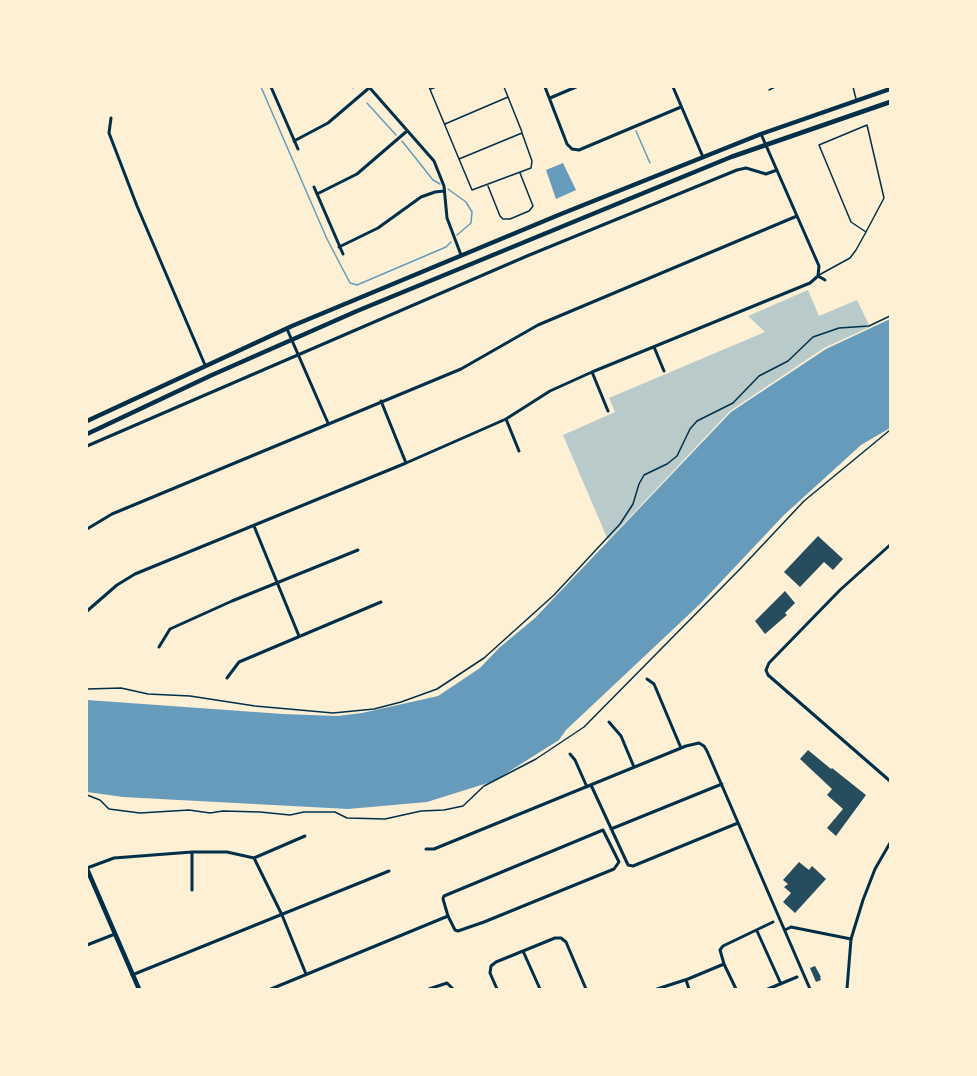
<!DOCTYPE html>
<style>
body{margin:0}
#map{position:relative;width:977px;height:1076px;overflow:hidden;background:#fdf0d5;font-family:"Space Grotesk",sans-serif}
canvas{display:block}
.frame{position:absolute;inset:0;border:88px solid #fdf0d5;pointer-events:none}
</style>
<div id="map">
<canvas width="977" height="1076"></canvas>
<div class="frame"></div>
</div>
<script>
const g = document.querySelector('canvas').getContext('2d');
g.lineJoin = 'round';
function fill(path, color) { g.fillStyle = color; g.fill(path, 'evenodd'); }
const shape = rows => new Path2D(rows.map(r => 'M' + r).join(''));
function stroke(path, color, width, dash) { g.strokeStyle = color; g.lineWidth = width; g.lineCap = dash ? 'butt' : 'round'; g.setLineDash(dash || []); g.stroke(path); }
const green = shape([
 [808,290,819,316,857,300,870,327,824,348,730,411,608,540,563,435,615,412,609,398,765,332,748,316]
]);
const water = shape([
 [563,163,576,190,556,199,546,170],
 [890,319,890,428,861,445,784,515,700,604,566,730,559,740,494,781,427,802,348,809,123,797,87,792,87,700,283,714,338,716,362,713,438,696,480,668,499,648,535,618,731,412,826,349]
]);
const stream = shape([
 [261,87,327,239,350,283,357,285,446,247,451,242],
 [352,87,353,88],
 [367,103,396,135],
 [636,131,650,163],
 [402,141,433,180,440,184],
 [448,189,466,202,472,212,471,223,457,235]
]);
const building = shape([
 [818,536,843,559,833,570,824,562,800,587,784,572],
 [785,591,795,603,785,613,787,615,765,634,755,621],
 [808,750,831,769,832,768,866,795,836,836,827,828,843,809,827,795,832,789,800,759],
 [799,862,809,870,812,866,826,879,795,913,783,902,791,893,784,887,788,884,783,880],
 [815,966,821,977,820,977,821,980,816,982,810,968]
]);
const path = shape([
 [87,689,121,688,148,694,190,696,255,706,333,713,374,709,401,702,437,689,484,658,554,595,620,524,633,504,639,484,644,475,667,464,677,456,690,429,697,421,733,403,759,376,788,361,813,337,839,328,869,326,890,316],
 [87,795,100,800,109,809,140,813,189,810,210,813,223,811,260,812,290,815,304,812,335,812,347,818,385,819,421,811,444,810,463,806,484,786,536,759,584,727,741,568,804,501,890,430]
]);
const service = shape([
 [429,87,459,159,472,190,531,168,532,161,522,133,459,159],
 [504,87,522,132],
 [853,87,856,99],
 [431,89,436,87],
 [769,90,775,87],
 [445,124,508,97],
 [488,186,500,216,503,219,510,219,529,211,533,206,520,173],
 [819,275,850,258,856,250,866,232,884,198,867,125,819,145,851,222,866,232]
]);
const minor = shape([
 [271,87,298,149],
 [369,87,434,161,444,186,447,218,461,255],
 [545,87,567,144,572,149],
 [673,87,703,157],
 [550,98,576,87],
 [111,118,109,133,137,206,205,365],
 [761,134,819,266,818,276],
 [294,141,328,123,369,88],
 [572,149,579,150,681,107],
 [314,187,343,254],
 [317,194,357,174,407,131],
 [339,247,378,228,421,197,435,192,444,191],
 [818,276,825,280],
 [287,329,328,423],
 [654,347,664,371],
 [592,372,608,411],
 [381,401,406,463],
 [506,419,519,451],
 [87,446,527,256,737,170,746,168,766,174,777,170],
 [254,526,299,636],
 [87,529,112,514,461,369,538,325,797,216],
 [890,545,840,590,769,663,766,670,768,675,890,781],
 [87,611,117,585,135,574,406,463,506,419,550,391,592,372,810,283,818,276],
 [159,647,170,629,232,601,358,550],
 [227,678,239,662,381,602],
 [647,679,654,684,657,691,681,748],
 [609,722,621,736,634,767],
 [570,754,575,760,587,787],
 [591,785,628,865,633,866,738,823],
 [611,829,722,784],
 [603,830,619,862,614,869,484,922,458,931,455,930,448,916,443,899,444,896,603,830],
 [426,849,434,849,686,746,699,743,704,746,707,751,810,989],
 [192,852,192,890],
 [254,858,282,915,306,974],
 [87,868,114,858,192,852,227,852,254,858,305,836],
 [785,930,791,927,851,939],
 [757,931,781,984],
 [87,945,115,934],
 [523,951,540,989],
 [724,964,736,989],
 [132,975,389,871],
 [686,980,689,989],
 [271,989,448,916],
 [429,989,447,983,453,989],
 [497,989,490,973,491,966,496,962,555,938,561,938,566,942,586,989],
 [657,989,688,979,724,964,720,950,723,946,773,922],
 [768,989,797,977]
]);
const tertiary = shape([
 [847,989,851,939,863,900,875,869,890,843]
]);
const primary = shape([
 [87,421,292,326,561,214,761,134,890,89],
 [87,434,212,375,357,311,731,157,890,102],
 [87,869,139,989]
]);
fill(green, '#b9caca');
fill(water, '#669bbc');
stroke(stream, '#669bbc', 1.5);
fill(building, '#264d5e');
stroke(path, '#003049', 1.5);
stroke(service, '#003049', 1.5);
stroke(minor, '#003049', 3);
stroke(tertiary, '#003049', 3);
stroke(primary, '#003049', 4.5);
</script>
